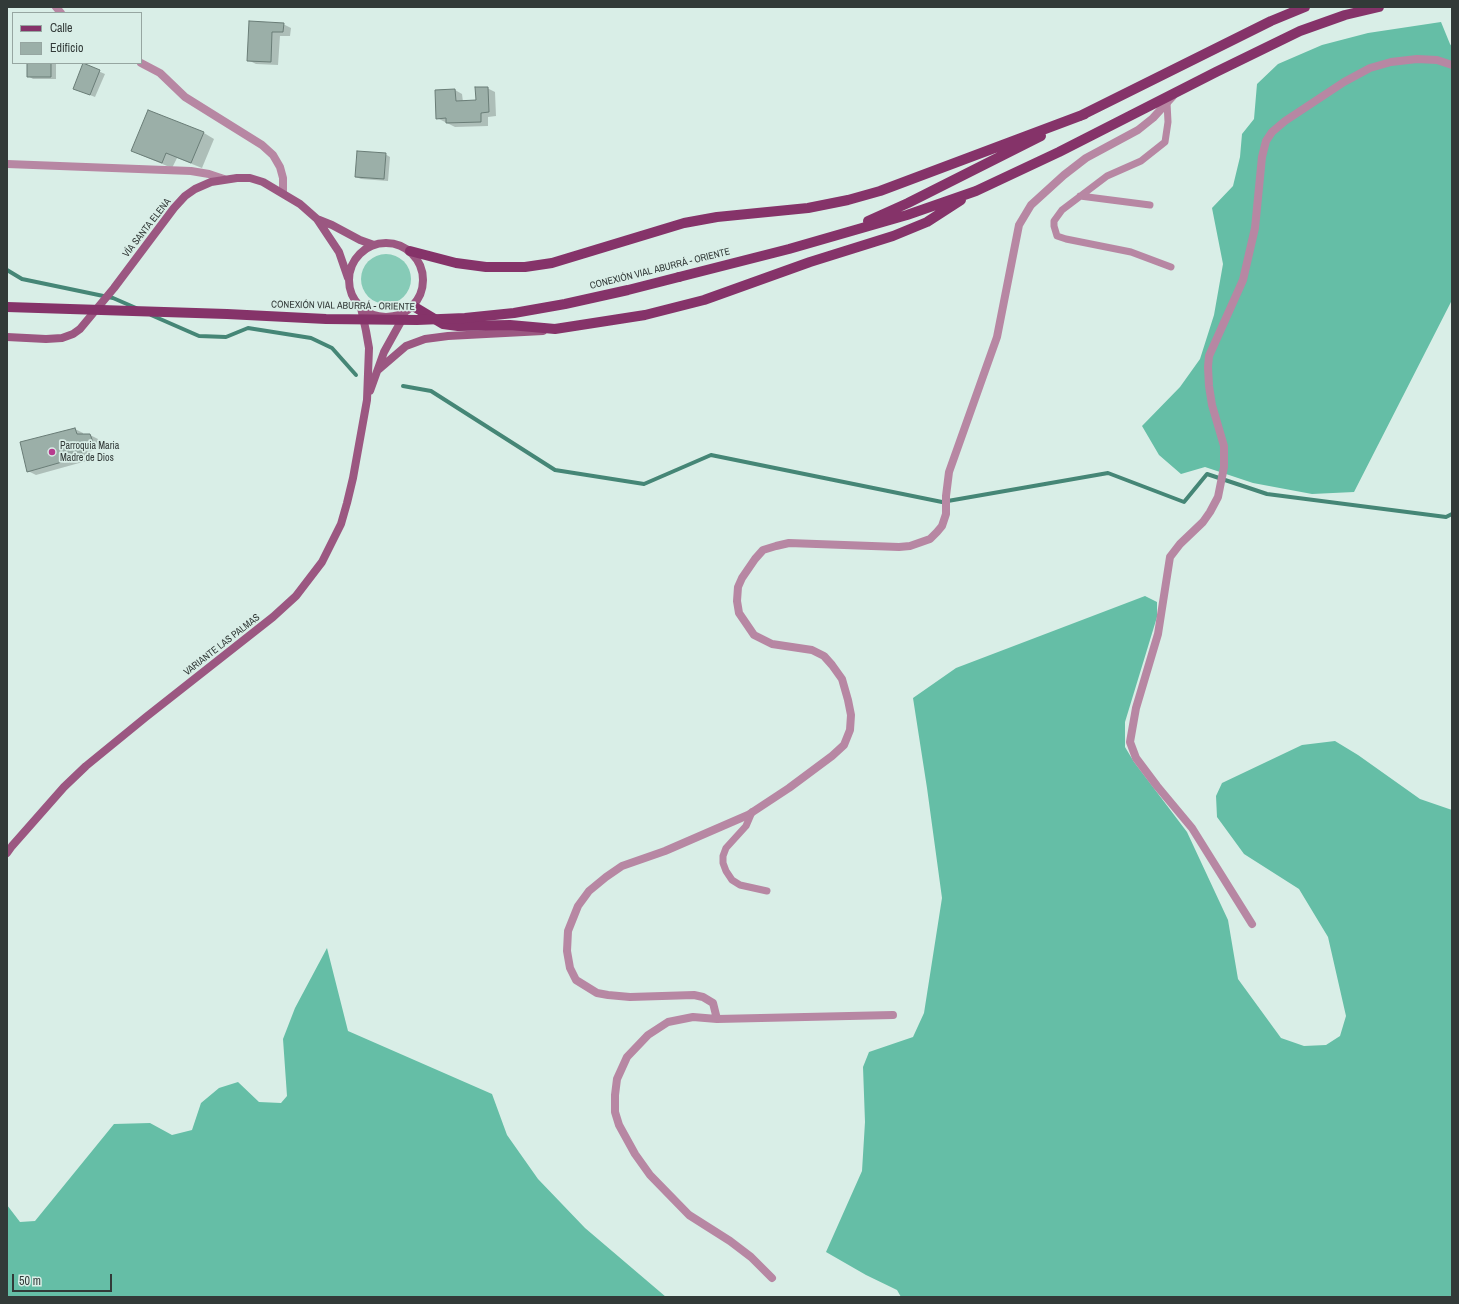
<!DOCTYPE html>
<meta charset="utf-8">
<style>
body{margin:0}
#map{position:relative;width:1459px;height:1304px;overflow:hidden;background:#d9eee7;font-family:"Archivo Narrow",sans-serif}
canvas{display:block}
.frame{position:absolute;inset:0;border:8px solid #323a38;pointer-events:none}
.legend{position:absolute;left:12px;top:12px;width:130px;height:52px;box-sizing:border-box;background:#d9eee7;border:1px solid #96a6a1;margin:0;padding:5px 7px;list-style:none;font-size:12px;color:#323a38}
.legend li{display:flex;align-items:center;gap:8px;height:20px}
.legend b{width:20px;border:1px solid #96a6a1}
.scale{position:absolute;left:12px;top:1274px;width:100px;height:18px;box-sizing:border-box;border:2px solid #323a38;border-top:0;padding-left:5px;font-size:12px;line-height:14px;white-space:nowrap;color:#323a38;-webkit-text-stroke:3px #d9eee7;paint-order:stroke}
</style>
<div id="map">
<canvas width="1459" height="1304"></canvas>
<div class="frame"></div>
<ul class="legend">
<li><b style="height:5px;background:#853369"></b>Calle</li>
<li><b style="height:11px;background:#9bafa8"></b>Edificio</li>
</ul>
<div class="scale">50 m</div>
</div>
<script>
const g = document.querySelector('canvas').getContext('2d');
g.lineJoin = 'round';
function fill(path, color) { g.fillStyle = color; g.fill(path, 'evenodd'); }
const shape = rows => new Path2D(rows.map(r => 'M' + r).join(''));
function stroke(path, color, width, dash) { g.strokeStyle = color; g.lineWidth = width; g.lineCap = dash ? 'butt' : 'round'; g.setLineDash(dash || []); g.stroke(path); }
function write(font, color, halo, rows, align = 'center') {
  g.font = font + ' "Archivo Narrow",sans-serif'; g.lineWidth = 3.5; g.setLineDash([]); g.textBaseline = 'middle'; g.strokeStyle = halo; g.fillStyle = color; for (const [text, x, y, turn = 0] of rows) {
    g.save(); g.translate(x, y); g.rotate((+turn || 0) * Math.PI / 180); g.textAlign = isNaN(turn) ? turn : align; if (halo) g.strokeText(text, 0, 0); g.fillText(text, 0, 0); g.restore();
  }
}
const green = shape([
 '361 279a25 25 0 1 1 50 0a25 25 0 1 1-50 0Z'
]);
const forest = shape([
 [1441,22,1450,44,1452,47,1452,300,1354,492,1312,494,1253,483,1205,467,1181,474,1159,455,1142,426,1180,387,1200,359,1214,315,1223,264,1212,208,1233,186,1240,157,1242,134,1254,119,1257,84,1278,64,1322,45,1368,33],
 [1145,596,1157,602,1157,617,1125,722,1125,747,1134,762,1187,832,1228,920,1238,979,1281,1038,1304,1046,1326,1045,1340,1036,1346,1016,1328,937,1299,889,1244,854,1217,817,1216,796,1222,783,1302,745,1335,741,1358,755,1420,799,1452,810,1452,1297,901,1297,897,1290,866,1275,826,1252,862,1171,865,1122,863,1067,869,1052,913,1037,924,1013,942,898,927,788,913,698,956,668],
 [327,948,348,1031,492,1094,507,1135,538,1179,585,1228,666,1297,7,1297,7,1205,20,1222,35,1221,114,1124,150,1123,172,1135,192,1130,201,1103,219,1088,238,1082,259,1102,281,1103,287,1096,283,1039,295,1008]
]);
const shadow = shape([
 [250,22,283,24,291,28,290,36,280,36,278,65,256,64,248,60],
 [28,63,56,63,56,79,33,79,28,76],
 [84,65,105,74,95,97,74,89],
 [487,88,495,92,496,116,488,117,488,126,455,127,437,118,455,90,462,94,463,102,477,101],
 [148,111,204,133,214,139,202,168,177,158,172,168,143,156,132,151],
 [385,154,390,157,388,181,361,179,356,177],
 [75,429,83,433,83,435,90,435,98,439,100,446,88,453,90,460,36,475,28,471]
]);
const stream = shape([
 [7,270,22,279,113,298,136,308],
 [151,315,199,336,226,337,248,328,311,338,332,348,356,375],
 [403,386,431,391,555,470,644,484,711,455,942,502,1108,473,1184,502,1207,474,1267,494,1446,517,1452,514]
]);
const building = shape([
 [249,21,284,23,283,32,272,32,271,62,247,61,249,21],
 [27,63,51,63,51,77,27,77,27,63],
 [83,63,100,70,90,95,73,89,83,63],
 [475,87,488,87,489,112,481,113,481,122,446,123,446,118,436,119,435,90,455,89,456,101,476,100,475,87],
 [148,110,204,132,191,163,166,153,162,163,131,151,148,110],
 [357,151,386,153,384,179,355,177,357,151],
 [75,428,77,434,90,434,93,442,81,449,83,456,27,472,20,442,75,428]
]);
const lane = shape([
 [1167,103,1168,122,1165,142,1141,161,1107,176,1062,210,1054,221,1054,226,1057,236,1066,239,1131,252,1171,267],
 [1080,196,1150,205],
 [752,812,746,826,726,848,723,856,723,863,726,871,732,880,740,885,767,891]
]);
const street = shape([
 [56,7,61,13],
 [141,63,160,73,185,97,262,145,273,155,280,167,283,178,283,193],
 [7,164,191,171,209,174,224,179],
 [1252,924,1192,828,1157,786,1136,758,1130,742,1136,708,1158,634,1170,557,1180,544,1203,522,1210,512,1218,497,1224,467,1224,446,1212,405,1209,386,1208,367,1209,356,1243,280,1255,228,1262,157,1266,141,1272,132,1285,121,1344,82,1370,68,1391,62,1417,59,1437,60,1452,65],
 [717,1019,713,1003,703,997,694,995,630,997,608,995,597,993,576,980,570,968,567,951,568,931,578,906,589,891,606,877,622,866,665,851,748,815,789,788,832,756,844,745,850,730,851,715,848,700,842,679,832,665,824,656,812,650,772,644,754,635,739,613,737,601,738,587,742,578,755,559,763,550,776,546,789,543,899,547,910,546,930,539,937,532,942,526,946,514,946,496,949,472,997,337,1019,225,1031,205,1064,175,1086,158,1138,130,1153,118,1173,96],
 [772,1278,751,1257,730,1241,689,1215,650,1175,635,1154,619,1125,615,1112,615,1095,617,1079,627,1057,648,1035,668,1022,693,1017,717,1019,893,1015]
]);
const secondary = shape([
 [317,219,339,252,348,278],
 '349 280a37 37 0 1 1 74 0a37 37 0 1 1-74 0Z',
 [7,337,46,339,62,338,73,334,80,329,114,288,174,208,185,196,195,189,211,182,237,178,250,178,263,182,300,204,317,219,332,225,360,240,374,245],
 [378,370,406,346,425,339,448,336,543,331],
 [370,391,384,352,404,316],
 [7,853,12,846,64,787,86,766,146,717,273,617,296,596,322,562,341,524,347,503,353,478,367,400,369,348,366,331,361,308]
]);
const primary = shape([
 [1080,116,1271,21,1305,7],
 [868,221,908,203,1041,136],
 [410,251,456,263,486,267,525,267,552,263,684,223,717,217,808,208,848,200,880,191,1085,114],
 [679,277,789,249,907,215,976,191,1059,152,1216,72,1300,31,1345,15,1379,7],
 [413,306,443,324,458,326,510,325,555,329,645,315,704,300,810,262,893,236,927,222,961,200]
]);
const primaryBridge = shape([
 [7,307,227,314,326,319,417,320,465,318,514,313,565,304,628,290,679,277]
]);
const markers = [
 [52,452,4,"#b73c8e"]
];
const streetNames = [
 ["VÍA SANTA ELENA",147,228,-52],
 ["CONEXIÓN VIAL ABURRÁ - ORIENTE",660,269,-14],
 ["CONEXIÓN VIAL ABURRÁ - ORIENTE",343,306,1],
 ["VARIANTE LAS PALMAS",222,645,-38]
];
const poiNames = [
 ["Parroquia Maria",60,446],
 ["Madre de Dios",60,458]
];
fill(green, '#86cbb7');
fill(forest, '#65bea6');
fill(shadow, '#0003');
stroke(stream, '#458676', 4);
fill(building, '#9bafa8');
stroke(building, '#697c76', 1);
stroke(lane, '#b787a3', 7);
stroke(street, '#b787a3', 8);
stroke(secondary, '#9b5781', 8);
stroke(primary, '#853369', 10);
stroke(primaryBridge, '#853369', 10);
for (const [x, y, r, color] of markers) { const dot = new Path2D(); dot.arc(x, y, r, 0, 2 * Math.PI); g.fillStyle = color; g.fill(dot); stroke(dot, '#d9eee7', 1.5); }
write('10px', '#323a38', '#d9eee7', streetNames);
write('10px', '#323a38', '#d9eee7', poiNames, 'left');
</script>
